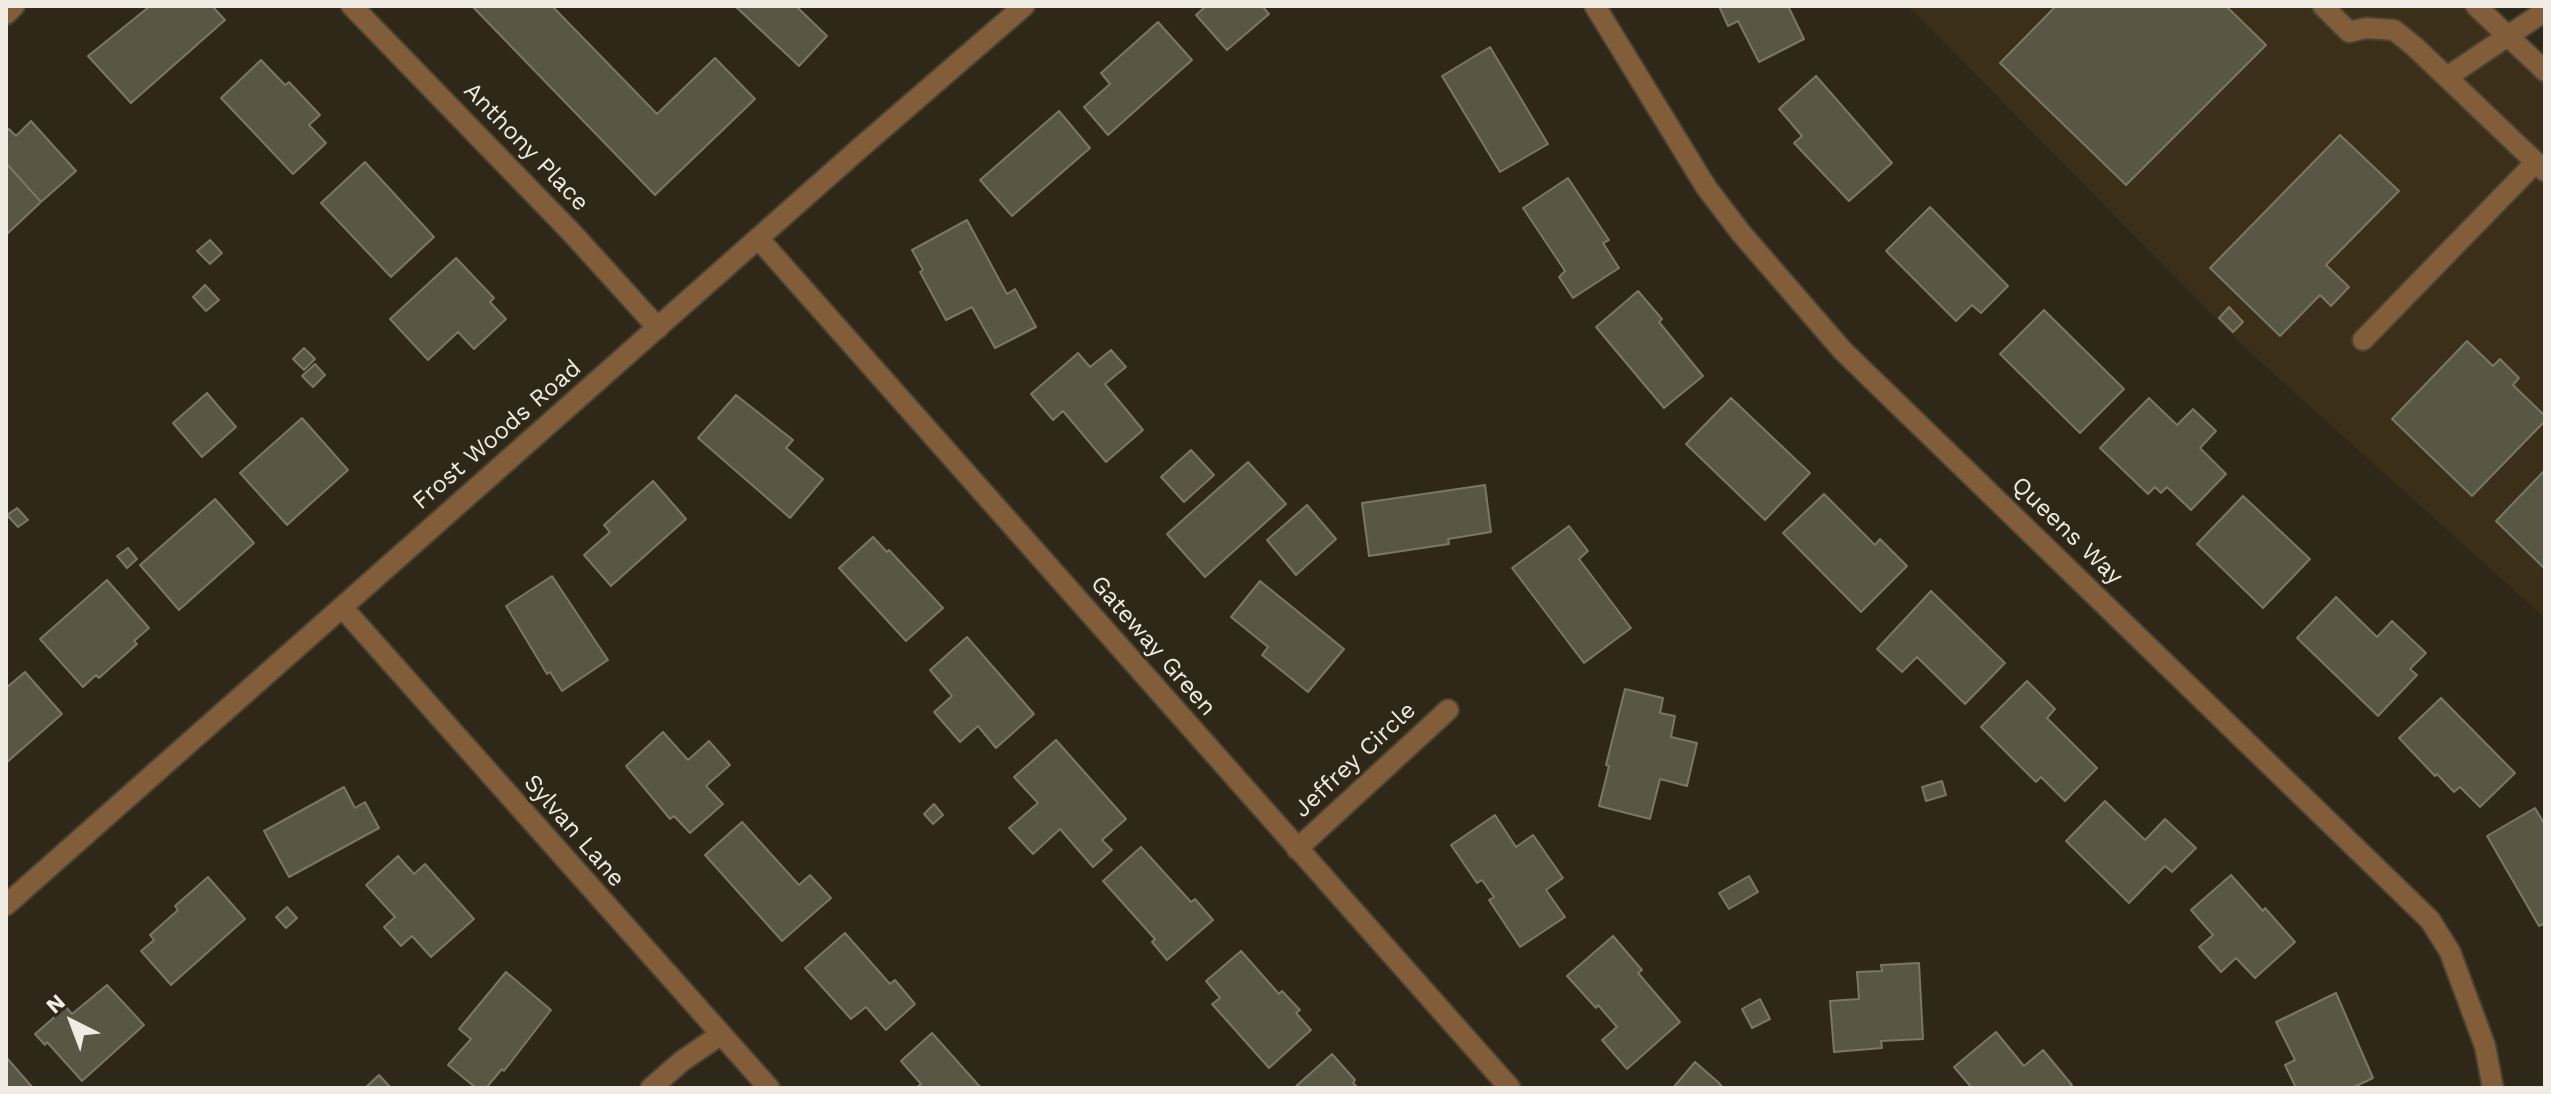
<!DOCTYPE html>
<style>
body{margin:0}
#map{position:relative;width:2551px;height:1094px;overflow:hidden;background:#2f2718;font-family:"Work Sans",sans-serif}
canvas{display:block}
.frame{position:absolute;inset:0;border:8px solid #f1ece3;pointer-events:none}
.north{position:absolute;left:32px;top:982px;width:80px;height:80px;-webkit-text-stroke:6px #2f2718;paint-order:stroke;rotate:318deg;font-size:22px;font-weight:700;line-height:32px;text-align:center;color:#f1ece3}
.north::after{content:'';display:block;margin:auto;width:28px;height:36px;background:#f1ece3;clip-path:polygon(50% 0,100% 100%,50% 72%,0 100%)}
</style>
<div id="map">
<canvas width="2551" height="1094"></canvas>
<div class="frame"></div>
<div class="north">N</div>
</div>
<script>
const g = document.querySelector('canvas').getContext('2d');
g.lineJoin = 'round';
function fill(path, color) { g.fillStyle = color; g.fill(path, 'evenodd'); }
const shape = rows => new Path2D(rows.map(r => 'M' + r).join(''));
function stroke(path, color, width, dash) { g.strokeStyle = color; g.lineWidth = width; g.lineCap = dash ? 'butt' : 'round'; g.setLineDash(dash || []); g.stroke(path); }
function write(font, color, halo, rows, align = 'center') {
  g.font = font + ' "Work Sans",sans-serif'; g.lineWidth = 6; g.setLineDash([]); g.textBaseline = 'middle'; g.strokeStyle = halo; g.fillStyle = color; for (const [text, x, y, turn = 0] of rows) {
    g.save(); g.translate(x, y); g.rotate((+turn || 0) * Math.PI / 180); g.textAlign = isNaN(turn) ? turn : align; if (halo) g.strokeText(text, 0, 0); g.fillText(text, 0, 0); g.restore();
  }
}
const built = shape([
 [1908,6,2476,6,2545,71,2545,618,2244,347]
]);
const building = shape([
 [150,6,212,6,225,20,131,103,88,56,150,6],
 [472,6,552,6,657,114,715,58,755,99,655,195,472,6],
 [735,6,796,6,827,36,799,66,735,6],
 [1206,6,1262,6,1269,14,1227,50,1196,15,1206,6],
 [1719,6,1788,6,1804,39,1759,62,1738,21,1728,26,1719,6],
 [2056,6,2226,6,2266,45,2126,185,2000,63,2056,6],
 [1158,22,1192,60,1108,135,1084,107,1110,84,1101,73,1158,22],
 [1490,47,1548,144,1500,172,1442,76,1490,47],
 [261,60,285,85,289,82,320,115,309,125,326,143,293,174,221,98,261,60],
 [1816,76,1892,163,1849,201,1794,143,1802,136,1779,109,1816,76],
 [1059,111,1090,148,1012,216,980,180,1059,111],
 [31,121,76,171,41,202,6,163,6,132,9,129,16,136,31,121],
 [2340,135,2399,191,2326,265,2349,287,2331,306,2320,295,2280,336,2210,268,2340,135],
 [365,162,434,237,391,277,321,203,365,162],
 [6,163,41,202,7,234,6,233,6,163],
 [1568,178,1609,240,1603,243,1619,268,1573,298,1559,277,1565,271,1523,208,1568,178],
 [1930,207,2008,286,1981,313,1972,305,1956,321,1886,251,1930,207],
 [967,220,1007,294,1015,289,1036,327,995,348,972,307,946,320,920,272,923,270,912,250,967,220],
 [210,240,222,253,210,264,197,251,210,240],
 [456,258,494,298,490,302,506,319,474,349,458,332,428,360,390,319,456,258],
 [205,285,219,300,206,311,193,297,205,285],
 [1638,291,1662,319,1659,322,1703,376,1664,408,1596,327,1638,291],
 [2229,307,2243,322,2233,332,2219,318,2229,307],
 [2044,310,2124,389,2080,433,2000,354,2044,310],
 [2467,341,2493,366,2500,359,2519,378,2513,385,2545,416,2545,421,2472,496,2392,419,2467,341],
 [304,348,315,359,304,370,293,359,304,348],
 [1111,350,1126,367,1105,384,1143,430,1106,462,1063,411,1053,420,1031,394,1078,353,1090,367,1111,350],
 [315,364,325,375,313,387,302,376,315,364],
 [207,393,236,427,202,457,173,423,207,393],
 [736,395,793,440,786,448,823,479,790,518,698,438,736,395],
 [1731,398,1810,473,1765,520,1686,444,1731,398],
 [2149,398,2177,425,2193,409,2216,431,2200,448,2226,474,2191,510,2167,487,2161,493,2155,487,2148,494,2100,448,2149,398],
 [302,418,348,470,287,525,240,473,302,418],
 [1191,450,1214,475,1184,502,1161,477,1191,450],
 [1248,462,1286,504,1205,577,1167,534,1248,462],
 [2545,470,2545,569,2496,521,2545,470],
 [653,481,686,519,611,586,584,555,610,532,604,525,653,481],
 [1485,485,1491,532,1448,539,1449,544,1369,556,1362,503,1485,485],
 [1824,494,1875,545,1880,539,1907,566,1861,612,1783,533,1824,494],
 [2243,496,2310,559,2263,608,2197,544,2243,496],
 [215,499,254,543,179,610,140,565,215,499],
 [1307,505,1336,539,1296,575,1267,540,1307,505],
 [17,508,28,520,18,527,7,515,17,508],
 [1569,526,1588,551,1579,559,1631,628,1584,663,1512,568,1569,526],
 [873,537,887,552,889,550,943,608,906,641,839,568,873,537],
 [128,548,137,559,127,568,117,556,128,548],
 [552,576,608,660,562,691,550,672,547,674,506,606,552,576],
 [107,580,149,628,134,641,137,644,99,678,96,675,83,687,40,639,107,580],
 [1260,581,1344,649,1308,692,1262,655,1268,647,1231,617,1260,581],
 [1931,591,2005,663,1965,704,1917,657,1902,672,1877,649,1931,591],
 [2336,597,2377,637,2392,621,2426,653,2410,669,2417,675,2378,716,2297,638,2336,597],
 [967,637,1034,714,996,748,978,726,960,742,934,712,952,696,930,670,967,637],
 [25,672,62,714,6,763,6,688,25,672],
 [2027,681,2055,709,2047,718,2097,768,2065,801,2041,777,2036,782,1981,727,2027,681],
 [1625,689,1663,698,1660,713,1675,716,1671,737,1697,743,1687,786,1660,779,1650,819,1599,806,1609,766,1606,765,1625,689],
 [2441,698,2515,773,2480,807,2460,787,2454,792,2437,774,2435,776,2399,738,2441,698],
 [663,732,688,760,709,741,730,765,706,786,723,804,690,833,674,816,670,819,626,766,663,732],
 [1056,740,1126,819,1102,840,1112,850,1093,867,1060,829,1033,854,1009,828,1038,803,1014,777,1056,740],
 [1942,781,1946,795,1926,801,1922,787,1942,781],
 [344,787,355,808,365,802,379,828,289,877,264,831,344,787],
 [2105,801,2145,840,2165,819,2196,848,2172,872,2165,866,2129,903,2066,841,2105,801],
 [934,804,943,815,933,824,924,814,934,804],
 [2535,808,2545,825,2545,923,2539,926,2487,836,2535,808],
 [1495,815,1516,847,1533,835,1563,878,1546,890,1565,917,1520,947,1489,900,1494,897,1482,880,1477,883,1451,845,1495,815],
 [742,822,799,885,810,875,831,898,782,941,705,855,742,822],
 [1141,847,1191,902,1195,899,1213,920,1167,960,1152,942,1155,939,1103,881,1141,847],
 [398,856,414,874,425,864,474,919,431,957,412,936,401,946,384,927,395,917,366,885,398,856],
 [2231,875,2263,911,2265,908,2295,942,2255,978,2236,958,2221,972,2199,947,2213,935,2191,910,2231,875],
 [1749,876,1758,892,1729,909,1719,893,1749,876],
 [208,877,245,919,171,985,141,951,154,940,150,935,178,910,175,906,208,877],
 [287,907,297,918,286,928,276,917,287,907],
 [845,933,890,984,895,980,915,1004,886,1030,866,1007,851,1019,805,968,845,933],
 [1613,936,1642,970,1638,973,1680,1022,1627,1069,1602,1040,1617,1027,1598,1005,1596,1008,1567,976,1613,936],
 [1241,951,1279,994,1282,991,1300,1010,1296,1013,1311,1030,1269,1068,1212,1004,1220,998,1206,981,1241,951],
 [1919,963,1923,1039,1881,1041,1882,1048,1834,1052,1830,1001,1859,999,1857,972,1882,971,1881,965,1919,963],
 [506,972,551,1010,504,1071,502,1069,486,1088,476,1088,448,1065,471,1039,459,1029,506,972],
 [107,985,144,1025,82,1081,47,1042,45,1045,35,1034,66,1007,72,1014,107,985],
 [2336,993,2373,1078,2352,1088,2296,1088,2285,1065,2295,1060,2276,1022,2336,993],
 [1760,999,1770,1019,1752,1028,1742,1009,1760,999],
 [1996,1032,2024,1066,2043,1050,2072,1085,2068,1088,1972,1088,1954,1067,1996,1032],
 [932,1033,981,1088,916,1088,921,1084,901,1061,932,1033],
 [1332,1054,1355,1080,1353,1083,1358,1088,1294,1088,1332,1054],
 [6,1057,33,1088,6,1088,6,1057],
 [1695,1062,1718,1082,1723,1088,1673,1088,1695,1062],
 [379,1075,391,1088,365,1088,379,1075]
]);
const minor = shape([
 [352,6,572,233,658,328],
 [1595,6,1706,187,1741,233,1843,351,2430,920,2450,952,2485,1046,2493,1088],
 [2323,6,2349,32,2366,28,2394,30,2415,47,2545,171],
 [2476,6,2545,71],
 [6,14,14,6],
 [2447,77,2545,11],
 [758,238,1510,1088],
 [2363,340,2536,162],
 [342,607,769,1088],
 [1297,849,1448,710],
 [6,905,860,148,1024,6],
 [651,1088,682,1061,720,1035]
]);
const streetNames = [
 ["Anthony Place",526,147,46],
 ["Frost Woods Road",497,435,-41],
 ["Queens Way",2067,531,44],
 ["Gateway Green",1153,646,49],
 ["Jeffrey Circle",1355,760,-43],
 ["Sylvan Lane",574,831,49]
];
fill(built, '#3b2f1a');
fill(building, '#595644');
stroke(building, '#7a7765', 2);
stroke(minor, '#4a4334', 24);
stroke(minor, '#825d3a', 20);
write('24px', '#f1ece3', '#2f2718', streetNames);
</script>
